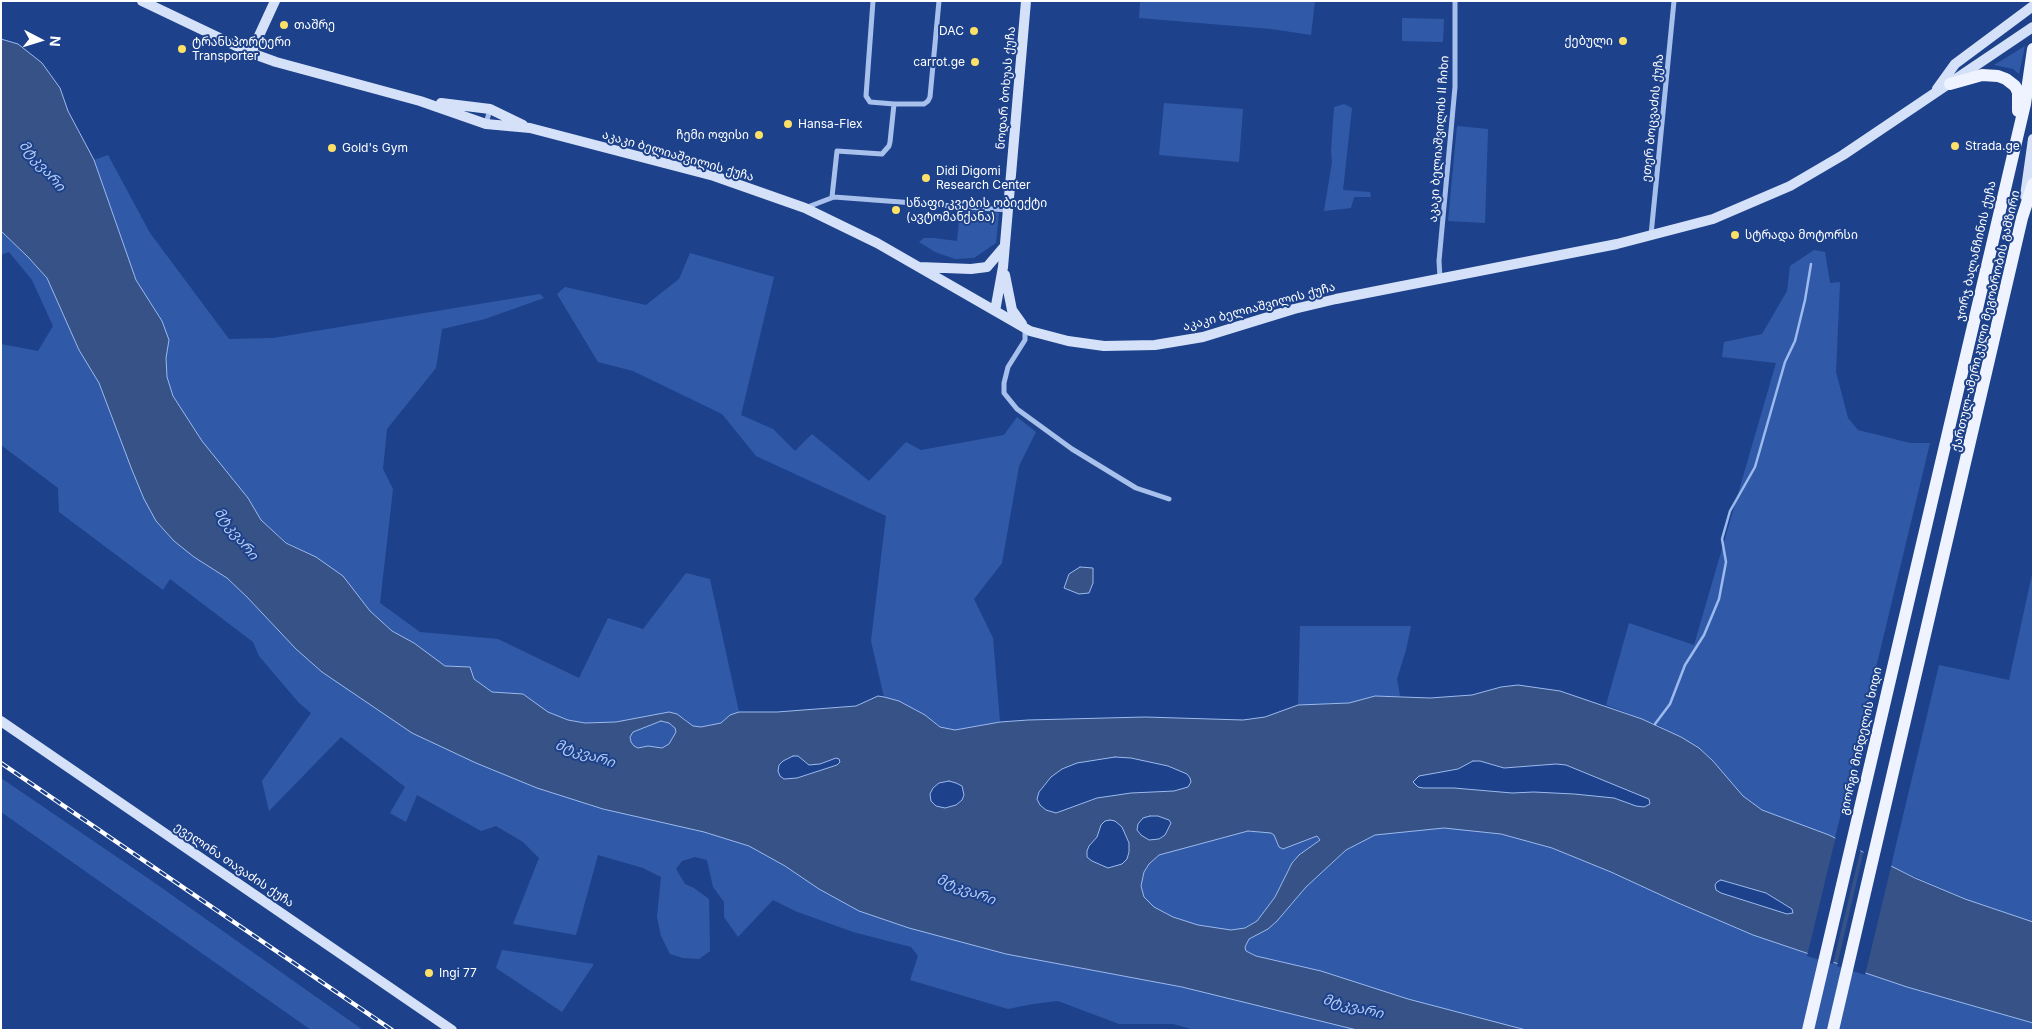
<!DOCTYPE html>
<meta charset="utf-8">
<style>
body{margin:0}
#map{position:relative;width:2034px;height:1031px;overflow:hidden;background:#1d428b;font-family:Inter,sans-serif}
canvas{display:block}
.frame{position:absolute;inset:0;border:2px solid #fff;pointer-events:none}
.north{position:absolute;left:15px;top:15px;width:50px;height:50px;-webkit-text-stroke:4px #1d428b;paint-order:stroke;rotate:95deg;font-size:14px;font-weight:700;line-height:20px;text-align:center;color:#fff}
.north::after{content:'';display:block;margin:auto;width:18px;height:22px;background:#fff;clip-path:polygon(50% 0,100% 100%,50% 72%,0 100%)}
</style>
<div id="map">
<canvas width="2034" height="1031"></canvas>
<div class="frame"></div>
<div class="north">N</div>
</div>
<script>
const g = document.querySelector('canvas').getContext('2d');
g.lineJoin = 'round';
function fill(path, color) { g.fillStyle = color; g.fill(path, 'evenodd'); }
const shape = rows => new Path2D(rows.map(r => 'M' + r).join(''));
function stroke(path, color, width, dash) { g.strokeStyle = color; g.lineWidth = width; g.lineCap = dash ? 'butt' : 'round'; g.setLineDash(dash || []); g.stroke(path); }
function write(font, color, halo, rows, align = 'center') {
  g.font = font + ' Inter,"Noto Sans Georgian",sans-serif'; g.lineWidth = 4; g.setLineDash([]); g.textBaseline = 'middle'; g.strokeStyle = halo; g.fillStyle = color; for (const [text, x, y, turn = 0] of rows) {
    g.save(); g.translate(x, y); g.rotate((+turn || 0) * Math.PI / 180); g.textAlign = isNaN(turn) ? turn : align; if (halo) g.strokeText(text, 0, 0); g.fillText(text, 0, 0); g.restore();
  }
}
const green = shape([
 [1140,1,1315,1,1311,35,1271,29,1139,18],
 [1402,18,1444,19,1443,42,1402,41],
 [2025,46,2019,74,2013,69,1994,65],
 [1164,103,1243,109,1239,162,1159,155],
 [1344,104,1352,108,1343,190,1370,192,1371,197,1354,197,1351,208,1324,211,1332,162,1331,151,1334,107],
 [1457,126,1488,129,1485,223,1448,221],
 [108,155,150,233,229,339,273,338,540,294,544,298,485,319,442,329,436,368,387,429,383,469,393,489,380,603,420,632,498,639,579,678,608,618,643,629,686,573,710,579,739,712,730,715,721,723,701,727,693,726,684,718,669,713,616,722,585,723,568,720,548,712,523,694,492,692,474,679,470,667,445,666,414,643,392,631,370,611,343,576,316,557,286,542,261,520,248,498,202,441,173,396,167,377,166,358,168,340,162,321,136,280,94,160],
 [960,210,999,213,996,243,974,258,955,259,935,252,919,242,924,238,934,238,957,241],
 [1,231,28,257,47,278,79,350,99,383,132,470,144,499,156,521,174,541,194,557,227,578,247,597,296,649,322,672,412,733,476,763,537,788,603,809,704,832,749,846,785,866,819,889,859,911,909,928,1006,954,1182,987,1357,1030,1195,1030,1173,1024,1119,1024,1058,1001,1033,1004,1008,1009,910,980,918,956,911,947,853,932,795,911,773,900,738,937,724,917,724,902,713,887,707,860,695,857,682,861,676,869,685,884,694,888,709,899,710,951,699,959,683,958,670,954,661,936,657,917,661,877,643,868,598,855,576,935,513,924,539,858,523,842,496,826,481,831,417,795,406,822,390,813,405,787,341,737,269,811,262,781,311,713,299,703,259,656,253,642,170,579,163,590,59,512,58,488,1,445,1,344,38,351,53,326,32,280,9,252,1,255],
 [1814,250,1825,252,1830,283,1840,282,1836,372,1848,418,1858,430,1910,443,1930,443,1835,838,1762,810,1743,796,1713,761,1699,748,1658,725,1606,705,1629,623,1694,645,1776,363,1722,357,1724,342,1762,334,1787,291,1790,266],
 [690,253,774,277,741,415,773,429,795,451,812,434,869,481,906,442,921,450,1004,435,1017,417,1036,432,1019,466,1002,563,974,599,993,638,1000,722,955,730,940,727,925,715,899,701,884,697,871,641,886,516,756,456,722,414,633,371,598,362,557,294,565,287,646,305,679,279],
 [2033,570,2033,922,1965,899,1891,866,1939,665,2009,680],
 [1300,626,1411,626,1406,650,1397,679,1400,696,1375,696,1349,703,1298,705],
 [661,721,669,723,675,728,676,732,669,744,662,748,648,746,638,748,634,746,631,742,630,737,633,732],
 [1,778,152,881,363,1030,311,1030,1,812],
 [1444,828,1501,834,1552,848,1611,872,1676,902,1753,935,1907,987,2033,1023,2033,1030,1526,1030,1408,999,1321,971,1256,956,1246,951,1245,947,1249,938,1290,906,1306,887,1346,850,1375,835],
 [1248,831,1271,833,1274,835,1279,847,1283,849,1315,837,1320,838,1319,842,1299,855,1292,863,1275,897,1257,921,1245,928,1231,930,1198,925,1173,917,1154,907,1144,897,1141,886,1144,872,1149,864,1159,855],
 [502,950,594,964,562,1012,496,968]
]);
const water = shape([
 [1,39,18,44,42,63,60,88,68,111,94,160,136,280,162,321,169,340,166,358,167,377,173,396,202,441,248,498,261,520,286,543,316,557,343,576,370,611,392,631,414,643,445,666,470,667,474,679,492,692,523,694,548,712,568,720,585,723,616,722,669,712,677,714,693,726,701,727,721,723,730,715,739,712,777,712,856,706,878,696,884,697,899,701,925,715,940,727,955,730,1000,722,1028,720,1145,717,1243,720,1265,717,1298,705,1349,703,1375,696,1430,698,1472,695,1501,687,1518,685,1560,691,1642,719,1681,737,1699,748,1713,761,1743,796,1762,810,1829,835,1915,878,1965,899,2033,922,2033,1023,1907,987,1753,935,1676,902,1611,872,1552,848,1501,834,1444,828,1375,835,1346,850,1306,887,1277,921,1268,929,1249,939,1245,947,1246,951,1256,956,1321,971,1408,999,1526,1030,1357,1030,1182,987,1006,954,909,928,859,911,819,889,785,866,749,846,704,832,603,809,537,788,476,763,412,733,322,672,296,649,247,597,227,578,194,557,174,541,156,521,144,499,132,470,99,383,79,350,47,278,28,257,1,231,1,39],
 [661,721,669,723,675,728,676,732,669,744,662,748,648,746,638,748,634,746,631,742,630,737,633,732,661,721],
 [793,756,798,756,809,765,820,764,836,758,839,759,840,762,837,765,797,778,784,779,780,776,778,771,779,765,783,761,793,756],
 [1115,757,1131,758,1168,766,1187,774,1190,778,1191,782,1188,787,1174,791,1131,793,1097,798,1056,813,1046,810,1040,805,1037,799,1039,792,1051,777,1062,769,1077,763,1115,757],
 [1473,761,1480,761,1504,768,1556,764,1566,765,1644,797,1649,799,1650,804,1644,807,1636,806,1614,798,1574,794,1534,792,1512,793,1454,788,1423,788,1418,787,1413,782,1419,776,1458,769,1473,761],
 [949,781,956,783,962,786,964,795,962,800,956,805,945,808,936,806,931,801,930,794,933,788,939,783,949,781],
 [1150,816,1158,816,1169,820,1171,823,1165,835,1159,839,1149,840,1141,835,1137,830,1138,824,1143,818,1150,816],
 [1110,820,1115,821,1122,827,1129,843,1129,852,1127,859,1122,864,1108,868,1092,861,1087,857,1087,851,1089,846,1097,837,1101,825,1105,821,1110,820],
 [1248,831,1271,833,1274,835,1279,847,1283,849,1317,836,1320,840,1299,855,1292,863,1275,897,1257,921,1245,928,1231,930,1198,925,1173,917,1154,907,1144,897,1141,886,1144,872,1149,864,1159,855,1248,831],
 [1721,880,1766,893,1792,909,1793,913,1787,914,1721,893,1716,890,1715,885,1717,882,1721,880],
 [1080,567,1093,568,1093,583,1089,593,1079,594,1064,588,1069,574,1080,567]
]);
const pier = shape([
 [1836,836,1861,848,1833,964,1807,956],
 [1864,850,1892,863,1865,975,1837,966]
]);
const stream = shape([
 [1655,724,1670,704,1685,665,1704,635,1719,599,1726,562,1722,539,1730,511,1755,467,1785,362,1795,341,1805,300,1811,264]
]);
const street = shape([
 [873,1,866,96,870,102,894,104,924,104,928,101,930,97,939,1],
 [486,124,490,109],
 [832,197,837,151,882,154,889,146,890,142,894,104],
 [805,208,834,197,1007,210],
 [1651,235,1674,1],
 [1440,278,1439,261,1455,87,1455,1],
 [1025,327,1025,340,1008,367,1004,383,1004,393,1017,409,1072,449,1136,488,1169,499]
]);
const secondary = shape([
 [142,1,251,53,276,62,420,101,486,124,530,128,714,176,805,208,877,243,1030,331,1068,341,1104,346,1155,345,1203,337,1294,309,1336,299,1617,244,1713,219,1790,186,1843,155,2033,27],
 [251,53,275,1],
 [1937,89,1955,64,2033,6],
 [441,103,490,109,523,125],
 [2025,196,2033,139],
 [919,267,971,269,987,267,1004,247],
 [1005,275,1012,310,1022,324],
 [995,311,1003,267,1026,1],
 [1,721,452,1030]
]);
const primary = shape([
 [1950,84,1982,75,1998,76,2006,79,2015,86,2018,92,2018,111],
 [1808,1030,2025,104,2033,49],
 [1833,1030,2022,218,2033,184]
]);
const rail = shape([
 [1,763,392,1030]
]);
const markers = [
 [284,25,5,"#fce067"],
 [974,31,5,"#fce067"],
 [1623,41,5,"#fce067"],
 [182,49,5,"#fce067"],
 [975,62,5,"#fce067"],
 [788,124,5,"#fce067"],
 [759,135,5,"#fce067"],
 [1955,146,5,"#fce067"],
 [332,148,5,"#fce067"],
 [926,178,5,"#fce067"],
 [896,210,5,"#fce067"],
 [1735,235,5,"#fce067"],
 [429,973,5,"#fce067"]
];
const poiNames = [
 ["თაშრე",294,25],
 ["DAC",964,31,"right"],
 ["ქებული",1613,41,"right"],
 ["ტრანსპორტერი",192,42],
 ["Transporter",192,56],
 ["carrot.ge",965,62,"right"],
 ["Hansa-Flex",798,124],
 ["ჩემი ოფისი",749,135,"right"],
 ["Strada.ge",1965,146],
 ["Gold's Gym",342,148],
 ["Didi Digomi",936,171],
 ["Research Center",936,185],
 ["სწაფი კვების ობიექტი",906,203],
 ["(ავტომანქანა)",906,217],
 ["სტრადა მოტორსი",1745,235],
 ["Ingi 77",439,973]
];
const streetNames = [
 ["ნოდარ ბოხუას ქუჩა",1006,88,-85],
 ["ეთერ ბოცვაძის ქუჩა",1653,118,-84],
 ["აკაკი ბელიაშვილის II ჩიხი",1439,139,-86],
 ["აკაკი ბელიაშვილის ქუჩა",678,156,16],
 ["ჯორჯ ბალანჩინის ქუჩა",1976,251,-77],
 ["აკაკი ბელიაშვილის ქუჩა",1259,307,-15],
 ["ქართულ-ამერიკული მეგობრობის გამზირი",1986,321,-77],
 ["გიორგი მინდელის ხიდი",1861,741,-77],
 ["ეველინა თავაძის ქუჩა",234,865,34]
];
const waterNames = [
 ["მტკვარი",42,166,49],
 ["მტკვარი",236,534,52],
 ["მტკვარი",585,754,18],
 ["მტკვარი",966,890,21],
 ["მტკვარი",1353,1007,14]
];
fill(green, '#305aa8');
fill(water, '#365287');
stroke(water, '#9cbaee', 1);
fill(pier, '#1d428b');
stroke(stream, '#9cbaee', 2.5);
stroke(street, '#a8c0ec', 5);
stroke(secondary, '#d5e1f9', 10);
stroke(primary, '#eef3ff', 12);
stroke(rail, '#fff', 4.5);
stroke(rail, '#1d428b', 2.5, [8]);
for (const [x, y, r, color] of markers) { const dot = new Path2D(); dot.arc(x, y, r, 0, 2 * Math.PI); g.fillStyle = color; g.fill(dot); stroke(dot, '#1d428b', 2); }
write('12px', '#fff', '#1d428b', poiNames, 'left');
write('12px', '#fff', '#1d428b', streetNames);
write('italic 14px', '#b4cbf3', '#1d428b', waterNames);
</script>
